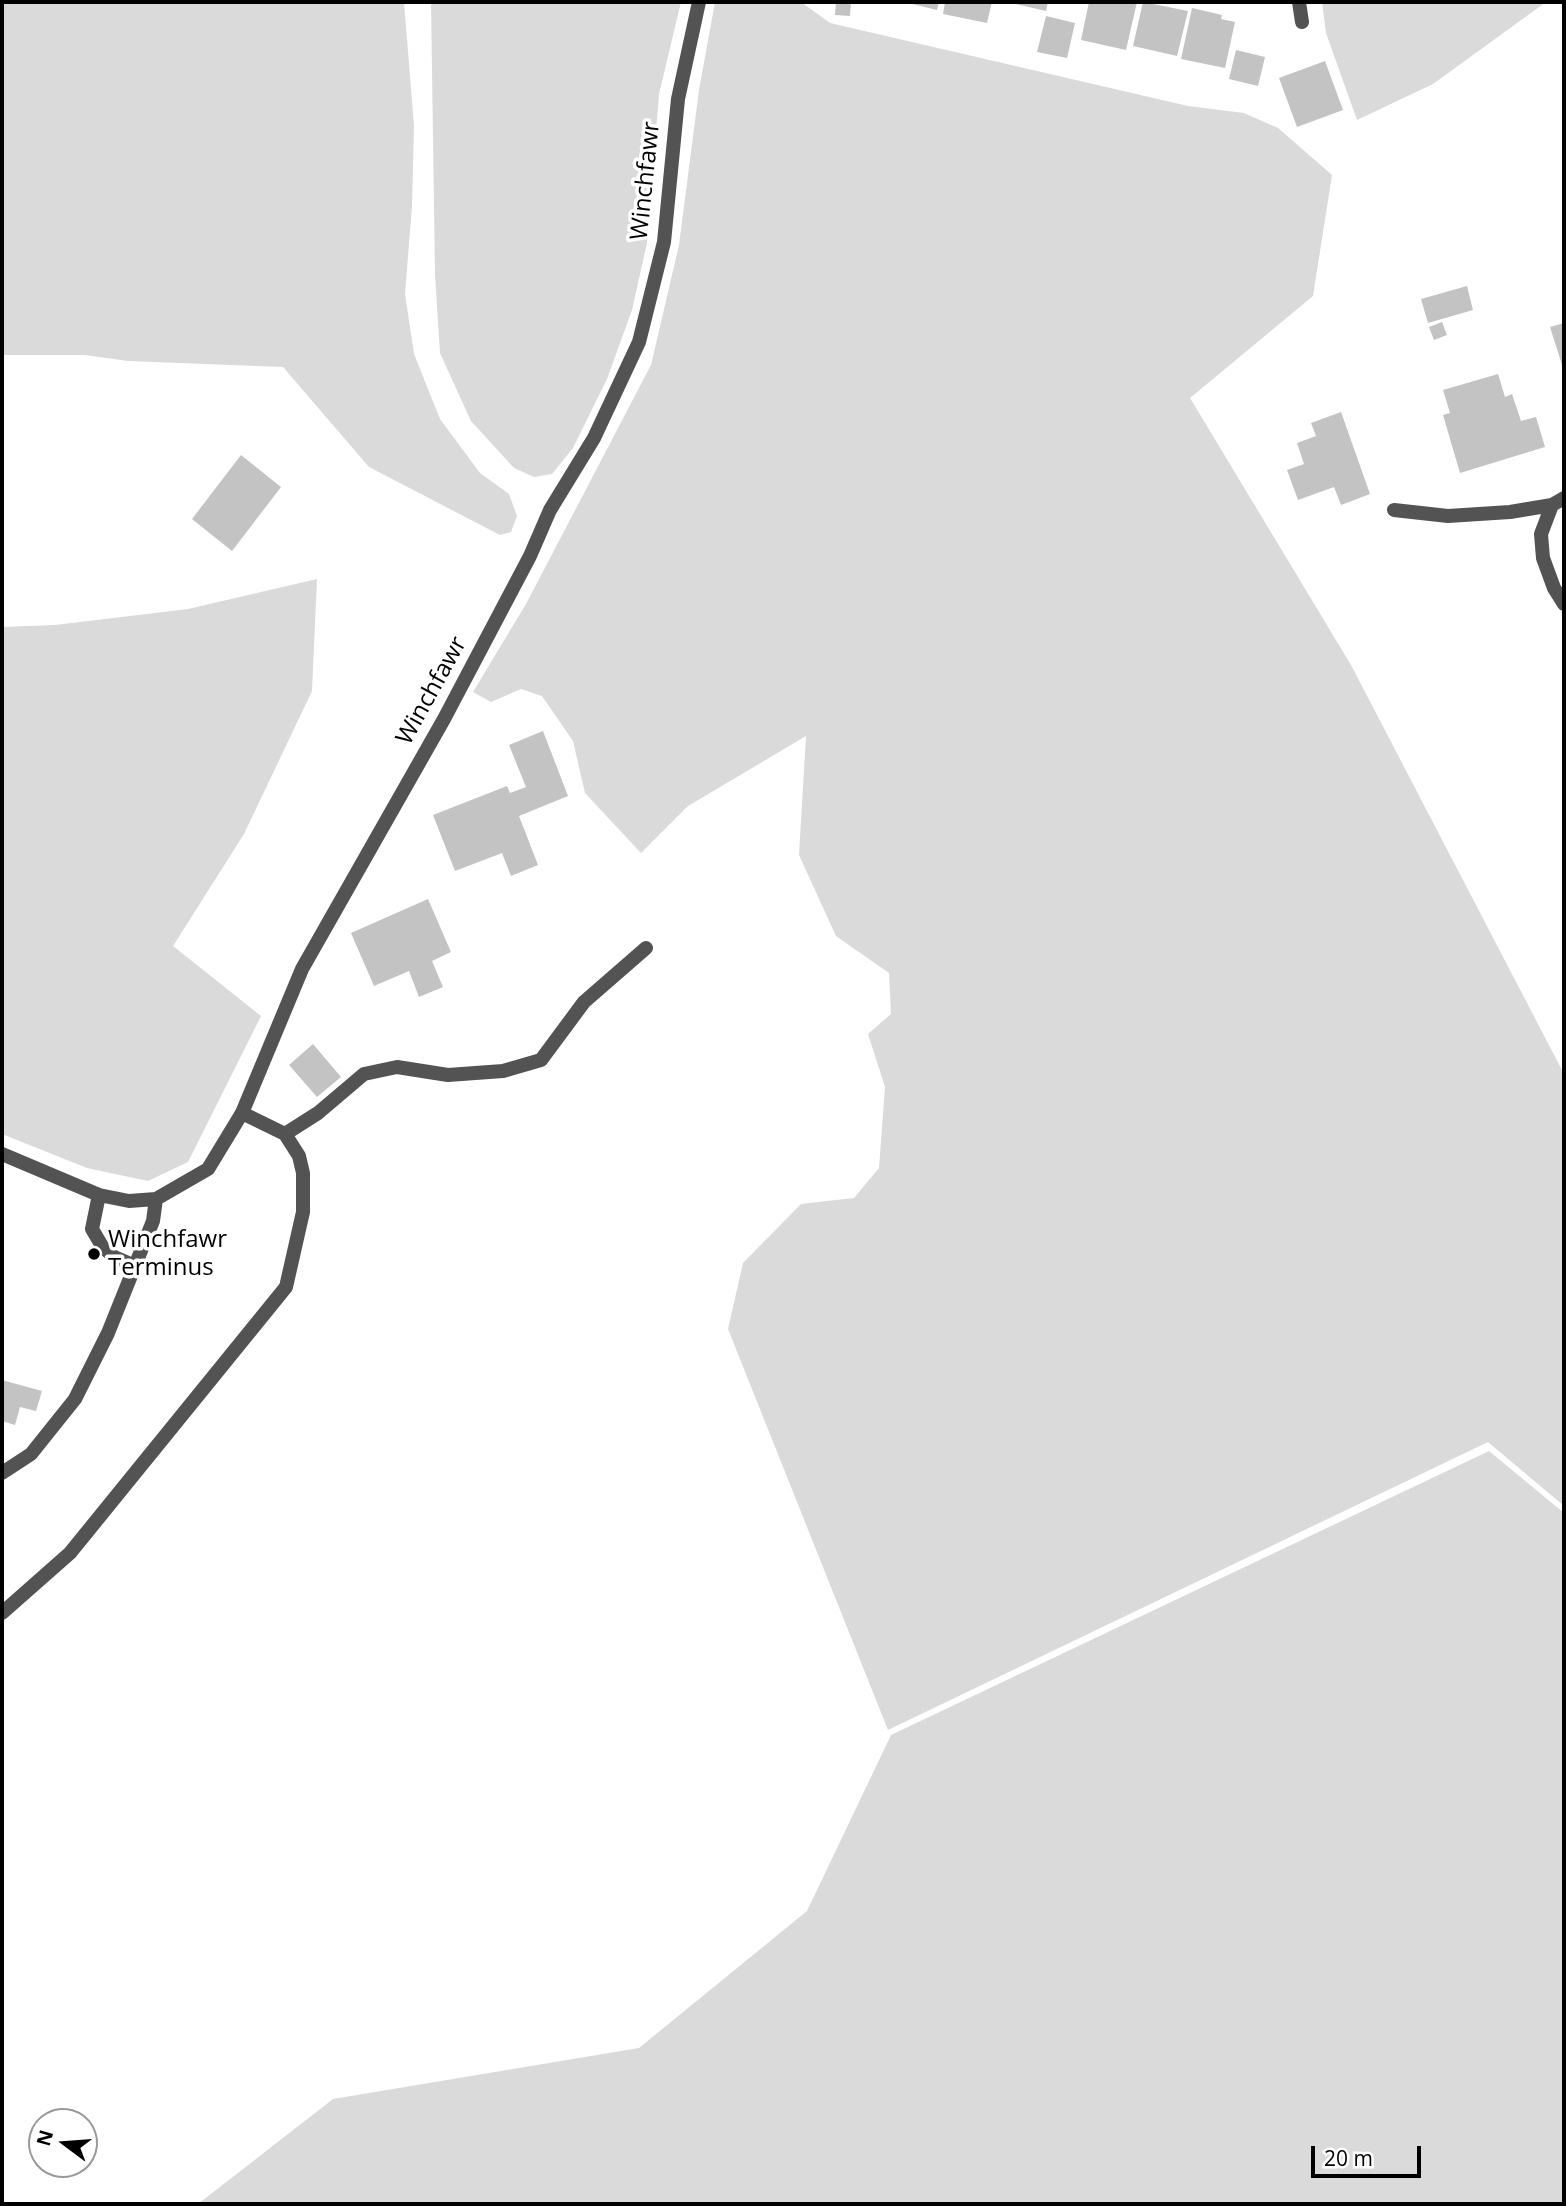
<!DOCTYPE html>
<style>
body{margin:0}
#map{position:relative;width:1566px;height:2206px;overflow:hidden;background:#fff;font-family:"Open Sans",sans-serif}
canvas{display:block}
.frame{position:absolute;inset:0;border:4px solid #000;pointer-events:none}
.north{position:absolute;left:28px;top:2108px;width:70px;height:70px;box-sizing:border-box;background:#fff;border:2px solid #999;border-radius:50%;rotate:286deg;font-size:19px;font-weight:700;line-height:28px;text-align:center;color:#000}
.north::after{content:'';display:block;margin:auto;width:24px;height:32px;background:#000;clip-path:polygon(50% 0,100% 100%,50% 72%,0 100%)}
.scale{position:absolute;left:1311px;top:2146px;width:110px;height:32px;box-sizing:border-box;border:4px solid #000;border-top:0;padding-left:9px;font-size:21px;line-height:24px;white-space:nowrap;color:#000;-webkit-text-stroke:5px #fff;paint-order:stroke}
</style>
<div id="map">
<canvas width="1566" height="2206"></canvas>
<div class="frame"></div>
<div class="north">N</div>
<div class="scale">20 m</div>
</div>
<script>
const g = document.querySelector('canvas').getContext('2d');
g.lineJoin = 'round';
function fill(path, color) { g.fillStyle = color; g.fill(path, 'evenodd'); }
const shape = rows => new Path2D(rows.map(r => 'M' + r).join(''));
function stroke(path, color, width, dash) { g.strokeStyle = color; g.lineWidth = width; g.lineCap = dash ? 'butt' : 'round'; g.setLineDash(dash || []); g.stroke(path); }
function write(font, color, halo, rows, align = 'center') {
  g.font = font + ' "Open Sans",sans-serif'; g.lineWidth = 7; g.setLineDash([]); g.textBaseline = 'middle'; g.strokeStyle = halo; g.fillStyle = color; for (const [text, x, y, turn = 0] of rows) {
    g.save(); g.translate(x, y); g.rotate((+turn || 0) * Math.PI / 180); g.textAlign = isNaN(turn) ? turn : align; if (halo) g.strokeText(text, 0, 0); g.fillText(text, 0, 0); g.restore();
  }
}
const green = shape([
 [2,2,404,2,414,126,412,206,405,294,414,354,440,419,480,473,509,494,517,516,511,532,500,535,369,467,283,367,128,361,85,355,2,355],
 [431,2,681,2,659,94,647,243,632,310,607,379,573,448,552,474,534,477,514,468,471,421,440,353,435,274],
 [715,2,801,2,830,23,1188,106,1244,113,1278,128,1332,175,1313,296,1190,398,1351,665,1564,1074,1564,1506,1488,1442,888,1730,728,1329,743,1263,801,1204,854,1198,879,1168,885,1087,868,1034,891,1014,889,973,836,936,799,855,806,736,688,806,641,853,585,793,573,741,542,696,521,689,491,702,473,692,526,604,651,365,679,245,699,90],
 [1322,2,1546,2,1433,84,1357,120,1326,33],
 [317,579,312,691,244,834,173,946,261,1016,188,1162,148,1181,87,1168,2,1134,2,627,55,625,188,609],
 [1489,1451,1564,1513,1564,2204,198,2204,333,2099,639,2048,807,1911,891,1735]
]);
const building = shape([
 [836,2,851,2,850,16,835,15],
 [904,2,939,2,937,10],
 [945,2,992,2,987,23,943,14],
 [1007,2,1048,2,1046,11],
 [1089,2,1137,2,1126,50,1081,40],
 [1143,2,1188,11,1177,56,1133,46],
 [1192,8,1222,15,1221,19,1235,22,1225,68,1181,59],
 [1046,16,1075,23,1067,58,1037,52],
 [1236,50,1265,57,1258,86,1229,79],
 [1325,61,1343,110,1297,127,1279,78],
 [1467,286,1473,310,1428,323,1421,299],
 [1442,322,1447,335,1434,340,1429,327],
 [1564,323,1564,371,1550,327],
 [1498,374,1505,397,1512,394,1521,421,1536,417,1545,447,1460,473,1443,415,1450,413,1443,390],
 [1341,412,1370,494,1341,505,1334,487,1298,500,1287,470,1304,464,1297,443,1316,436,1311,423],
 [241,455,281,487,232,551,192,519],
 [543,731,568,796,519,816,538,865,511,876,502,853,455,871,433,815,507,786,510,793,526,787,509,745],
 [428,899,451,952,432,961,443,987,419,997,409,971,374,986,351,933],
 [313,1044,341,1077,317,1097,289,1065],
 [2,1380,42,1391,36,1411,20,1407,15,1425,2,1421]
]);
const lane = shape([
 [1552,505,1541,534,1543,558,1554,588,1564,604],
 [1394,510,1448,516,1510,512,1552,505,1564,498],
 [285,1134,318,1113,364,1074,397,1067,448,1075,503,1071,541,1060,584,1002,646,948],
 [99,1195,92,1229,102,1246,114,1257,135,1266],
 [2,1613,70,1553,286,1287,303,1212,303,1173,299,1156,285,1134,242,1113]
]);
const street = shape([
 [1299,2,1302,22],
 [2,1154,99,1195,129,1201,156,1199,208,1169,242,1113,302,969,444,719,530,556,550,510,594,438,639,342,664,242,678,99,699,2],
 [2,1473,31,1454,75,1399,108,1333,153,1221,156,1199]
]);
const markers = [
 [94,1254,7,"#000"]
];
const streetNames = [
 ["Winchfawr",646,181,-84],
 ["Winchfawr",432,691,-61]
];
const poiNames = [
 ["Winchfawr",108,1240],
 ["Terminus",108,1268]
];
fill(green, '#dadada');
fill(building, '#c3c3c3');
stroke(lane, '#535353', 14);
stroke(street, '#535353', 14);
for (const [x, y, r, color] of markers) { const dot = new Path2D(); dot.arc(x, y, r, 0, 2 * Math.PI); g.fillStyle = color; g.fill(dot); stroke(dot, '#fff', 2.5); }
write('24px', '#000', '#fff', streetNames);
write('24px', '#000', '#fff', poiNames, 'left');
</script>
